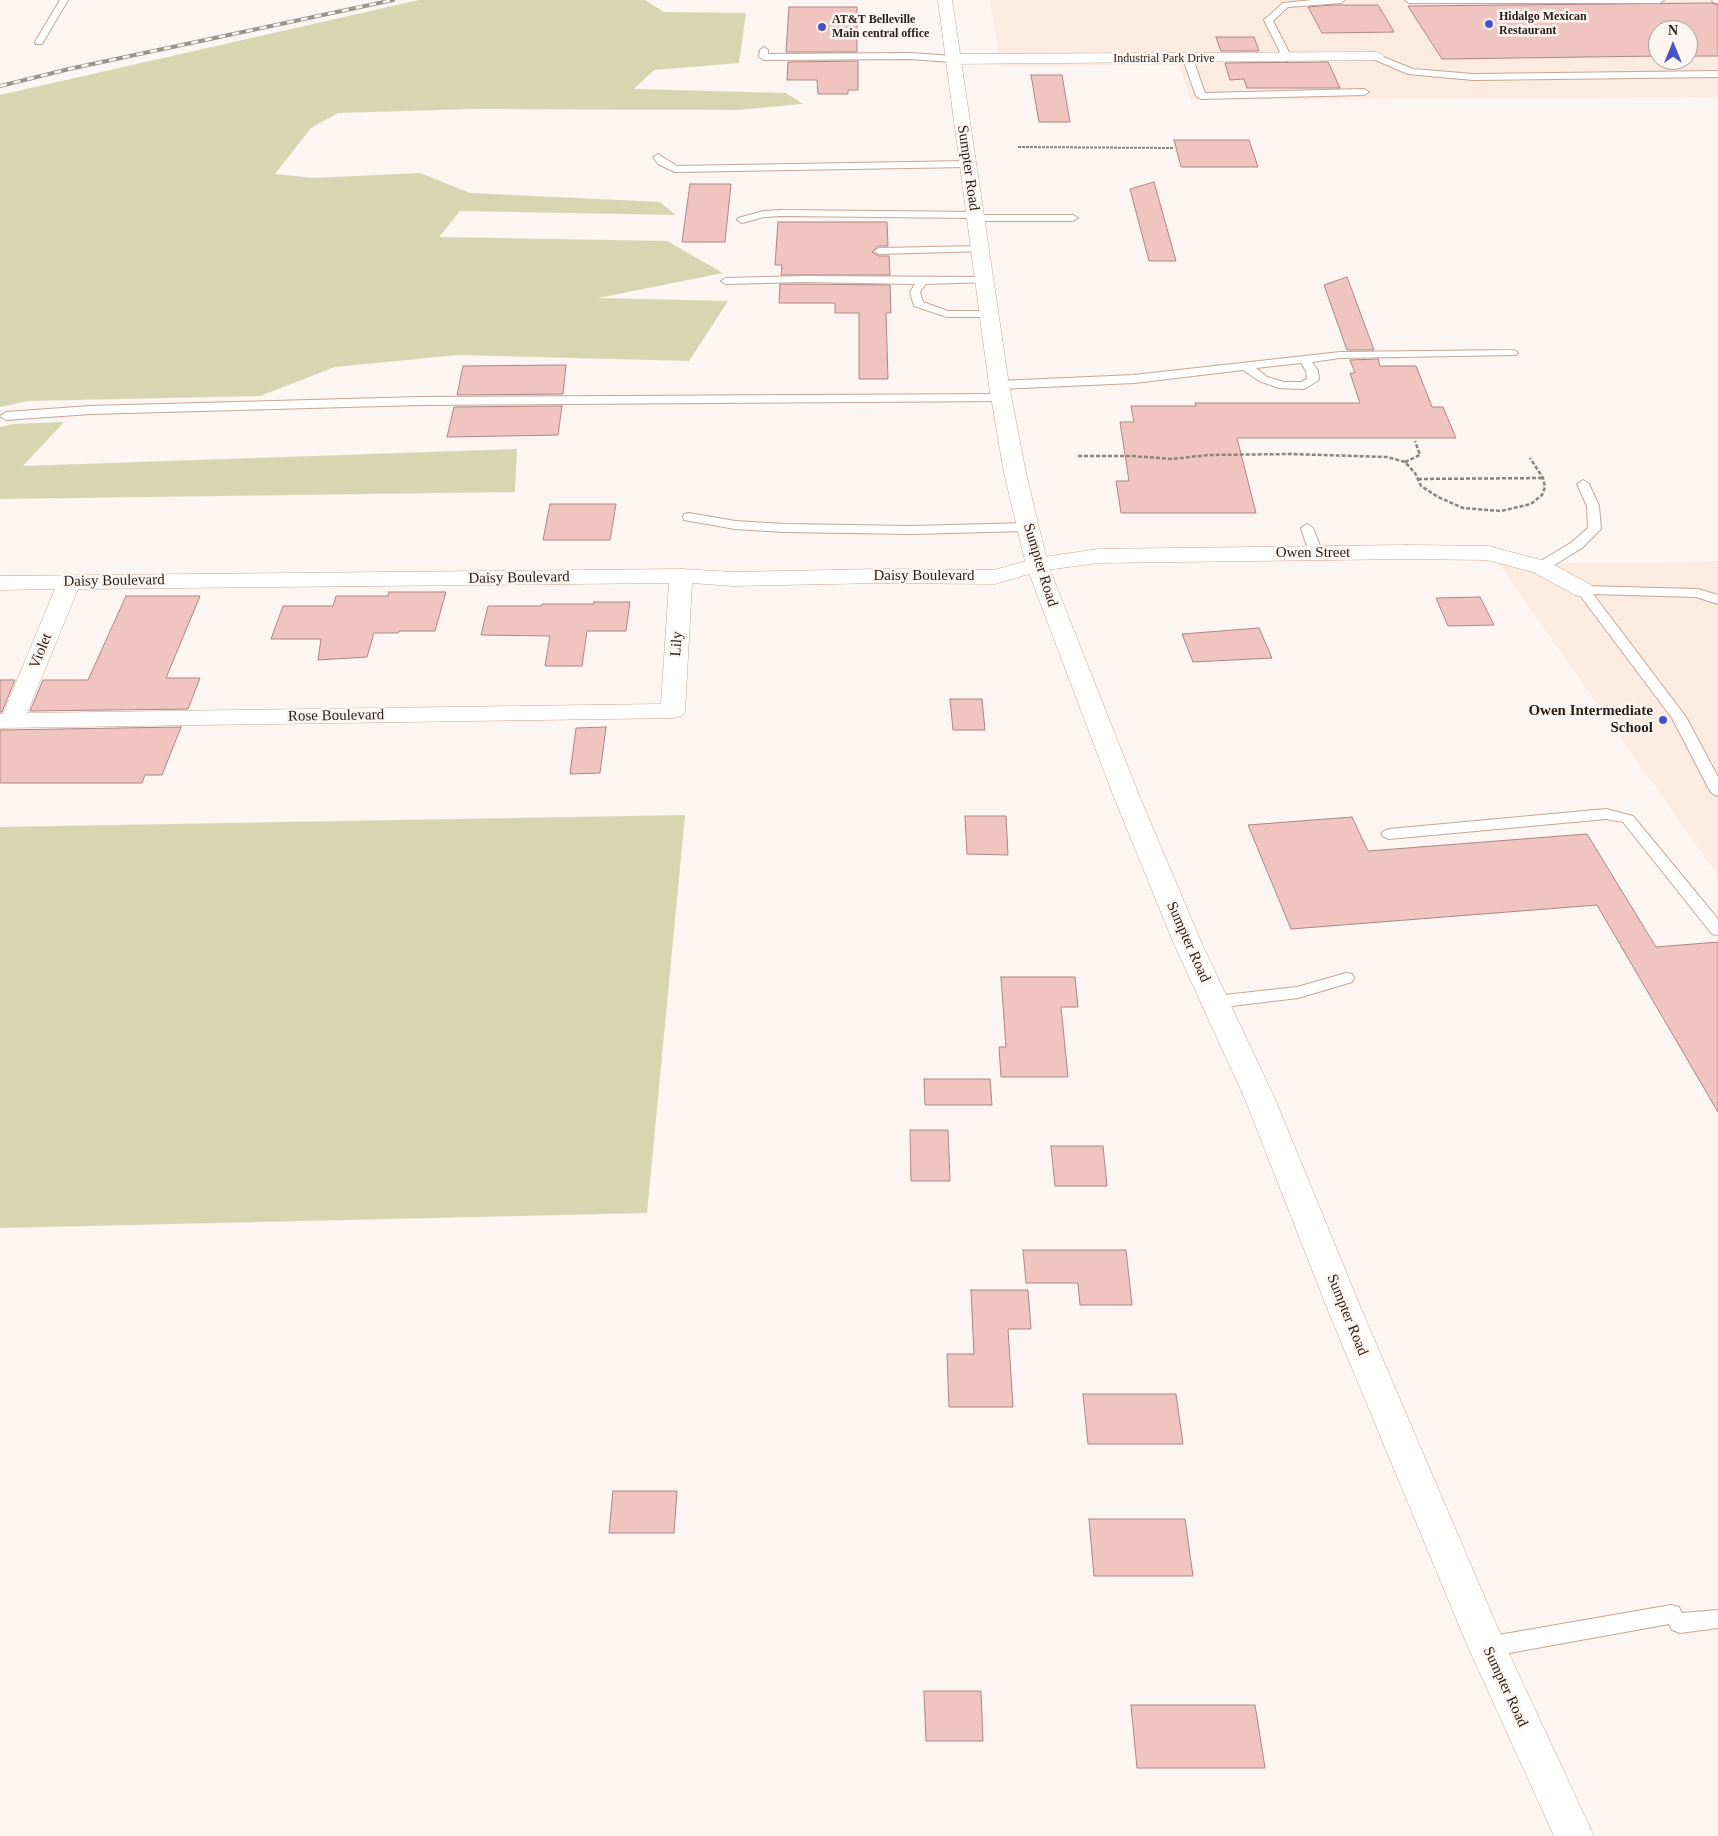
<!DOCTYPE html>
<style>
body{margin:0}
#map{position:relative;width:1718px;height:1836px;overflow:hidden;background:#fcf5f1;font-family:"Times New Roman",serif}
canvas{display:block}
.north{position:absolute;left:1648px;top:20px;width:50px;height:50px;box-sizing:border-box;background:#fcf5f1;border:1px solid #a89f99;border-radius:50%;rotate:0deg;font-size:14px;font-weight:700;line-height:20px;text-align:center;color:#2a1d15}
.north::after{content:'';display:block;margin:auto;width:18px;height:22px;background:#4a50c5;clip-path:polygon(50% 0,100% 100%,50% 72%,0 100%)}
</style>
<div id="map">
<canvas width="1718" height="1836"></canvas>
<div class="north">N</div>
</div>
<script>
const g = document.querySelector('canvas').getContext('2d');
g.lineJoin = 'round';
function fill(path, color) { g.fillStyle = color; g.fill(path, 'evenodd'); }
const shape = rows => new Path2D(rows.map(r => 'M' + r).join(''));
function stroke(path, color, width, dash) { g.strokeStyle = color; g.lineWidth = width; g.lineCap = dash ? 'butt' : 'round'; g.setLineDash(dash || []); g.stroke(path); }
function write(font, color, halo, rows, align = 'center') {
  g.font = font + ' "Times New Roman",serif'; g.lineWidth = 5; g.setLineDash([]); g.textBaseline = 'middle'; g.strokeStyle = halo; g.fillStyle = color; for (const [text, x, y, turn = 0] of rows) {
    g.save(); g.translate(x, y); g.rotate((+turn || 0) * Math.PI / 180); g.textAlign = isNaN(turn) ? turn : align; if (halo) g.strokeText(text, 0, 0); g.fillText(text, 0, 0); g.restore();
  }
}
const built = shape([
 [990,0,1718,0,1718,97,1191,100,1179,65,1001,66],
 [1658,30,1688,30,1688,60,1658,60],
 [1718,561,1718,876,1499,564]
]);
const green = shape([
 [419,0,645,0,664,12,746,13,739,63,654,70,634,89,786,93,803,104,737,110,471,109,338,113,311,128,275,174,313,178,420,173,470,193,660,202,676,215,460,211,439,237,667,241,723,273,598,298,728,301,689,361,458,355,335,367,260,396,29,401,0,407,0,95],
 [64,422,23,466,517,449,515,492,0,499,0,427,14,424],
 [685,815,647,1213,0,1228,0,827]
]);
const building = shape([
 [1712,3,1718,5,1718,56,1688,56,1688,30,1658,30,1658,56,1442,59,1408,6,1712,3],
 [1333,5,1378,5,1394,32,1322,33,1308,7,1333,5],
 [789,7,857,7,857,52,786,52,789,7],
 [1216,37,1254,37,1259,51,1221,51,1216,37],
 [858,61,858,90,848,90,848,94,818,94,817,80,787,80,788,62,858,61],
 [1328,62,1340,88,1247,88,1244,79,1230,80,1225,63,1328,62],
 [1031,75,1062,75,1070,122,1039,122,1031,75],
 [1174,140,1249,140,1258,167,1181,167,1174,140],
 [1154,182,1176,261,1149,261,1130,189,1154,182],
 [690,184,731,184,725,242,682,242,690,184],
 [778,222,887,222,888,246,878,246,872,252,879,256,889,256,890,275,781,275,782,265,775,265,778,222],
 [1347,277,1374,350,1347,350,1324,285,1347,277],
 [780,284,890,285,891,313,886,313,888,379,859,379,859,313,835,313,835,303,779,303,780,284],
 [1378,359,1380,366,1416,366,1432,407,1443,407,1456,438,1237,438,1256,513,1121,513,1116,481,1129,481,1120,422,1134,422,1131,406,1196,406,1195,403,1360,403,1350,373,1355,373,1350,360,1378,359],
 [566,365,563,394,457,395,463,366,566,365],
 [562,406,558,435,447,437,454,407,562,406],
 [550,504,616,504,610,540,543,540,550,504],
 [389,592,446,592,435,631,399,631,398,633,374,633,367,657,318,660,321,639,271,639,283,606,333,606,336,596,388,596,389,592],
 [126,596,200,596,166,678,200,678,188,709,30,711,43,680,88,680,126,596],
 [1480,597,1494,625,1448,626,1436,598,1480,597],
 [594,602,630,602,626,631,587,631,582,666,545,666,550,636,481,635,488,606,541,606,542,604,594,604,594,602],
 [1259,628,1272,658,1193,662,1182,634,1259,628],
 [0,680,15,680,2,712,0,712,0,680],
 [950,699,982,699,985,730,953,730,950,699],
 [181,727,162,775,145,775,142,783,0,783,0,730,181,727],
 [606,727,600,773,570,774,576,728,606,727],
 [965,816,1006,816,1008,855,967,854,965,816],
 [1352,817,1368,851,1587,834,1656,947,1718,942,1718,1112,1597,905,1291,929,1248,825,1352,817],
 [1001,977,1075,977,1078,1007,1061,1007,1068,1077,1001,1077,999,1047,1006,1047,1001,977],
 [924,1079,990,1079,992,1105,925,1105,924,1079],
 [910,1130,948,1130,950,1181,911,1181,910,1130],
 [1051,1146,1103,1146,1107,1186,1055,1186,1051,1146],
 [1023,1250,1126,1250,1132,1305,1080,1305,1078,1283,1026,1283,1023,1250],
 [971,1290,1028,1290,1031,1329,1008,1329,1013,1407,949,1407,947,1354,974,1354,971,1290],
 [1083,1394,1176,1394,1183,1444,1088,1444,1083,1394],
 [613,1491,677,1491,674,1533,609,1533,613,1491],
 [1089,1519,1185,1519,1193,1576,1094,1576,1089,1519],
 [924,1691,981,1691,983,1741,926,1741,924,1691],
 [1131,1705,1255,1705,1265,1768,1137,1768,1131,1705]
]);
const pathFar1 = shape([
 [1018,147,1174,148]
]);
const path = shape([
 [1078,456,1133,456,1172,459,1208,455,1291,454,1387,457,1405,462,1415,473,1421,486,1438,497,1463,508,1501,511,1531,504,1542,495,1545,487,1543,478,1530,458],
 [1405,462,1420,455,1415,441],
 [1418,479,1543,478]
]);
const lane = shape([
 [60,0,68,0,42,44,36,44,35,42,60,0],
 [1313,0,1345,0,1341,3,1288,7,1273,21,1292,58,1287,61,1284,60,1264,20,1283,3,1313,0],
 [1405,0,1664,0,1660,3,1409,3,1405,0],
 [1712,0,1718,0,1718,3,1713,2,1712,0],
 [764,47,768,50,768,54,910,53,952,56,957,59,952,62,910,59,764,60,759,57,760,50,764,47],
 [1376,54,1413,69,1473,74,1718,71,1718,77,1473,80,1408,74,1373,59,1373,55,1376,54],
 [1188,56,1193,59,1205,93,1364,89,1369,92,1364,95,1201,99,1196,96,1183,59,1188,56],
 [658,154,677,166,968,161,973,164,968,167,675,172,658,164,653,157,658,154],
 [782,210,975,212,980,215,1073,215,1078,218,1073,221,976,221,971,218,782,216,764,217,742,223,737,220,738,218,764,211,782,210],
 [980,246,985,249,984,251,879,254,874,251,879,248,980,246],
 [805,276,984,277,988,278,989,280,988,282,926,284,920,292,923,302,948,311,989,311,995,314,989,317,947,317,914,306,910,292,915,284,805,282,726,284,721,281,726,278,805,276],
 [1512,350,1516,351,1518,353,1516,355,1340,358,1312,362,1318,371,1319,380,1304,389,1279,388,1259,381,1243,370,1134,383,999,389,993,385,999,381,1134,375,1340,352,1512,350],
 [1301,363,1306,371,1307,379,1301,382,1284,382,1267,377,1256,368,1301,363],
 [1001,394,1007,398,1005,401,420,405,90,414,6,420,0,416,6,412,90,406,420,397,1001,394],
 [1583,480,1589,484,1599,506,1601,529,1582,548,1546,570,1536,570,1534,567,1536,564,1572,542,1588,528,1587,506,1577,484,1583,480],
 [689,513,735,521,784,524,911,526,1028,523,1034,527,1028,531,911,534,784,532,735,529,684,520,683,517,684,514,689,513],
 [1307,524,1313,528,1323,553,1321,556,1311,556,1309,553,1301,528,1307,524],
 [1583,586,1698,589,1718,595,1718,604,1696,597,1593,594,1686,717,1718,777,1718,796,1713,794,1710,791,1672,718,1576,590,1583,586],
 [1606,809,1633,816,1718,919,1718,935,1712,934,1623,822,1606,819,1389,839,1384,837,1381,834,1384,831,1389,829,1606,809],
 [1346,973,1352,974,1354,978,1352,982,1298,998,1215,1008,1209,1006,1207,1002,1209,998,1215,996,1297,987,1346,973],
 [1671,1605,1679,1607,1682,1613,1718,1610,1718,1628,1680,1633,1672,1630,1669,1624,1487,1657,1479,1654,1476,1647,1479,1640,1487,1637,1671,1605]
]);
const street = shape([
 [1376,52,1381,54,1384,57,1381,60,952,64,947,62,944,59,947,56,952,54,1376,52],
 [1407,545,1488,546,1549,562,1591,585,1594,590,1591,595,1583,597,1575,595,1533,572,1487,560,1407,559,1098,563,1039,571,995,584,879,583,733,586,692,583,685,711,682,716,673,718,0,728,0,714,3,714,55,589,0,590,0,576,681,569,733,572,879,569,994,570,1037,558,1098,549,1407,545],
 [669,583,661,704,27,713,78,589,669,583]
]);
const secondary = shape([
 [938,0,952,0,1009,385,1026,473,1048,565,1139,795,1202,944,1275,1099,1363,1313,1506,1647,1594,1836,1554,1836,1468,1647,1329,1313,1245,1099,1174,944,1113,795,1026,565,1004,473,989,385,938,0]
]);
const rail = shape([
 [0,86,69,69,393,0]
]);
const markers = [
 [1489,24,5,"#4a50c5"],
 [822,27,5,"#4a50c5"],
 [1663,720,5,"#4a50c5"]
];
const farPoinames = [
 ["Hidalgo Mexican",1499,17],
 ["Restaurant",1499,31],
 ["AT&T Belleville",832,20],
 ["Main central office",832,34]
];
const farStreetnames = [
 ["Industrial Park Drive",1164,59]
];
const streetNames = [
 ["Sumpter Road",968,168,82],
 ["Owen Street",1313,553],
 ["Sumpter Road",1040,565,73],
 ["Daisy Boulevard",924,576],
 ["Daisy Boulevard",519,578,-1],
 ["Daisy Boulevard",114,581,-1],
 ["Lily",677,644,-86],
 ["Violet",41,651,-68],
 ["Rose Boulevard",336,716,-1],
 ["Sumpter Road",1188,942,66],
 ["Sumpter Road",1347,1315,68],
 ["Sumpter Road",1505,1687,65]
];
const poiNames = [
 ["Owen Intermediate",1653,711],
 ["School",1653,728]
];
fill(built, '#fcebe1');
fill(green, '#d6d6b1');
fill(building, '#f0c5c1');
stroke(building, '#ad8682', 1);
stroke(lane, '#c7a692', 2);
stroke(street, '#c7a692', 1);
stroke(secondary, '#c7a692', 1);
stroke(pathFar1, '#8d837d', 2, [3, 1]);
stroke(path, '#8d837d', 2.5, [4, 2]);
fill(lane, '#fff');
fill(street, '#fff');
fill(secondary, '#fff');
stroke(rail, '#9d938d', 4);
stroke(rail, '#fcf5f1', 2.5, [7]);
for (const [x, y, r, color] of markers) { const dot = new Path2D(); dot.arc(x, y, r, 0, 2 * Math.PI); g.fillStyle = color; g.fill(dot); stroke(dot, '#fcf5f1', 2); }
write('bold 12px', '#2a1d15', '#fcf5f1', farPoinames, 'left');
write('12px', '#2a1d15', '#fcf5f1', farStreetnames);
write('15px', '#2a1d15', '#fcf5f1', streetNames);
write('bold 15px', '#2a1d15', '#fcf5f1', poiNames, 'right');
</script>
